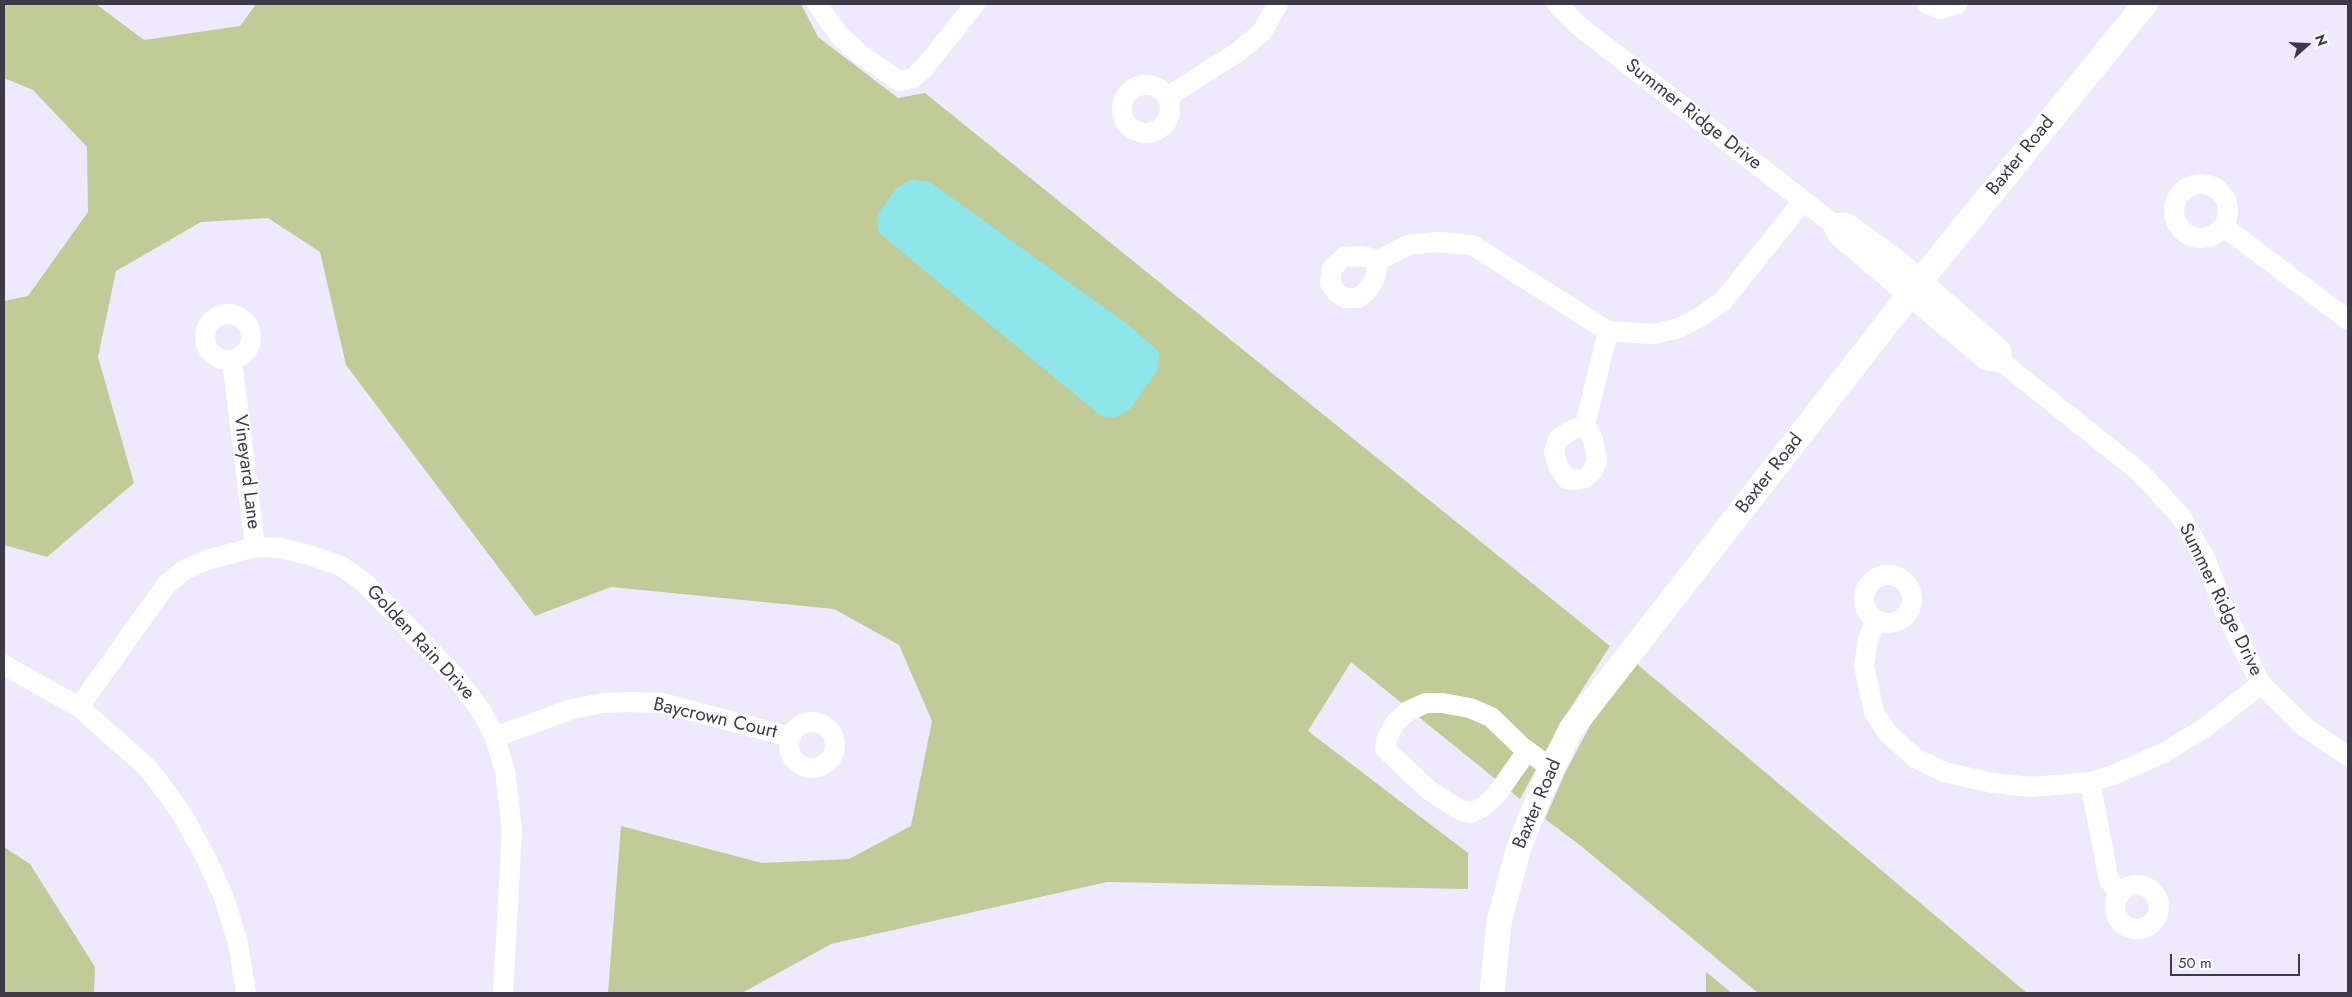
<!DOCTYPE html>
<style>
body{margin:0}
#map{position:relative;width:2352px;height:997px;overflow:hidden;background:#efe9fe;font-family:Jost,sans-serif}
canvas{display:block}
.frame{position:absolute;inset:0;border:5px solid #3e3a48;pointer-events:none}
.north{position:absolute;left:2282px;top:20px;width:50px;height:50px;-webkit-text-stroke:4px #fff;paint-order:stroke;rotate:71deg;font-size:14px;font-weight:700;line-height:20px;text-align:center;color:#3e3a48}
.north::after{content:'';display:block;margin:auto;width:18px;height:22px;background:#3e3a48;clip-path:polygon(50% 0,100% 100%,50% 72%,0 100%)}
.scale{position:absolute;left:2170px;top:954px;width:130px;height:22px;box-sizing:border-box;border:2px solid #3e3a48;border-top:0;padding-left:6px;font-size:15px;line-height:18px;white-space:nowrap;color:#3e3a48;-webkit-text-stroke:4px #fff;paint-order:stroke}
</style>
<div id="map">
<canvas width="2352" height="997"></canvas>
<div class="frame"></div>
<div class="north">N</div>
<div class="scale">50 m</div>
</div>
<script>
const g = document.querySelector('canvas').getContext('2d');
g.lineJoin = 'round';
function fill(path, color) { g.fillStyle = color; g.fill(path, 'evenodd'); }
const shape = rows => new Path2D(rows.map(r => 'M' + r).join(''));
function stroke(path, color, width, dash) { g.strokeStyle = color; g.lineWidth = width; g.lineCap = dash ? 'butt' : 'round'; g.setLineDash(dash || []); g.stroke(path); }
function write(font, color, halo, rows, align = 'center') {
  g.font = font + ' Jost,sans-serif'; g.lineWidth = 4; g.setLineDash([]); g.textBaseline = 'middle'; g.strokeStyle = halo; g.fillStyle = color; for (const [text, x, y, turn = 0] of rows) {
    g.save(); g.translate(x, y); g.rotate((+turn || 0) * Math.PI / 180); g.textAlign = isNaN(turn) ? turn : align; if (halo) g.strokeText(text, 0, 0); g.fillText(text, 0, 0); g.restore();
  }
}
const green = shape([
 [4,4,96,4,144,40,240,26,256,4,801,4,818,37,898,98,925,93,1610,646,1562,721,1520,799,1351,662,1308,731,1468,853,1468,889,1107,882,831,944,742,993,608,993,621,826,762,863,849,859,911,826,932,721,899,645,834,609,611,587,535,616,346,365,320,252,268,218,201,222,116,271,98,357,134,483,47,557,4,545,4,301,28,296,88,212,87,147,33,90,4,78],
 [1637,664,2027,993,1758,993,1581,846,1545,819,1565,773,1592,722],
 [4,847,30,864,95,967,94,993,4,993],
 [1706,972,1732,993,1706,993]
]);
const water = shape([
 [911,179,930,182,1131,327,1159,352,1157,371,1130,409,1115,418,1101,416,879,233,877,222,879,212,896,189]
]);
const minor = shape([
 [817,4,840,36,860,54,899,81,913,78,924,68,975,4],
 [1557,4,1579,26,1832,223,1837,235,1986,360,2003,363,2142,474,2182,518,2206,560,2225,612,2261,684,2305,727,2348,756],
 [1927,4,1941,9,1957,4],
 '1122 109a24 24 0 1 1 48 0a24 24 0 1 1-48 0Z',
 [1167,97,1238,52,1262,32,1278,4],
 '2174 211a27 27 0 1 1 54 0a27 27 0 1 1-54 0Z',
 [1832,223,1847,223,1898,260,2001,350,2003,363],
 [2224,227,2348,320],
 [1379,260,1375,278,1367,291,1358,298,1345,298,1337,293,1330,283,1332,268,1344,257,1362,256,1379,260,1408,245,1437,242,1472,245,1608,331,1654,334,1679,328,1702,316,1723,301,1803,201],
 '205 337a23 23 0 1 1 46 0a23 23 0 1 1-46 0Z',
 [232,360,255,547],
 [1585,425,1593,439,1597,460,1593,471,1585,478,1576,480,1567,479,1558,466,1554,452,1558,439,1572,430,1585,425,1608,331],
 '1864 599a24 24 0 1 1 48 0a24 24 0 1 1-48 0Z',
 [1876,620,1868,639,1864,666,1874,712,1888,733,1915,758,1944,772,1993,783,2031,787,2090,782,2113,775,2163,753,2203,729,2261,684],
 [4,665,79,707,149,769,182,814,207,860,224,898,238,943,246,993],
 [79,707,166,585,184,570,207,560,255,547,281,548,309,555,341,566,364,582,454,675,480,709,495,737,505,771,512,830,503,993],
 '789 745a23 23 0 1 1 46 0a23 23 0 1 1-46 0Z',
 [495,737,572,709,603,703,630,702,662,703,791,737],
 [1527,751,1497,794,1483,807,1471,813,1460,810,1430,791,1385,749,1387,738,1395,723,1408,711,1426,703,1442,703,1470,708,1491,717,1521,746,1551,768],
 [2090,782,2109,880,2120,894],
 '2115 907a22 22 0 1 1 44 0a22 22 0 1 1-44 0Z'
]);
const major = shape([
 [1492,993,1499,922,1519,847,1542,789,1571,729,1921,280,2145,4]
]);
const streetNames = [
 ["Summer Ridge Drive",1693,115,38],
 ["Baxter Road",2021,156,-51],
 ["Vineyard Lane",246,472,83],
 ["Baxter Road",1770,474,-52],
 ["Summer Ridge Drive",2220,600,64],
 ["Golden Rain Drive",420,643,47],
 ["Baycrown Court",715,719,13],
 ["Baxter Road",1538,804,-67]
];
fill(green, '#c0cb98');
fill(water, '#8de6e9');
stroke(minor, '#fff', 20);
stroke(major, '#fff', 25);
write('19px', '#3e3a48', '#fff', streetNames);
</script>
